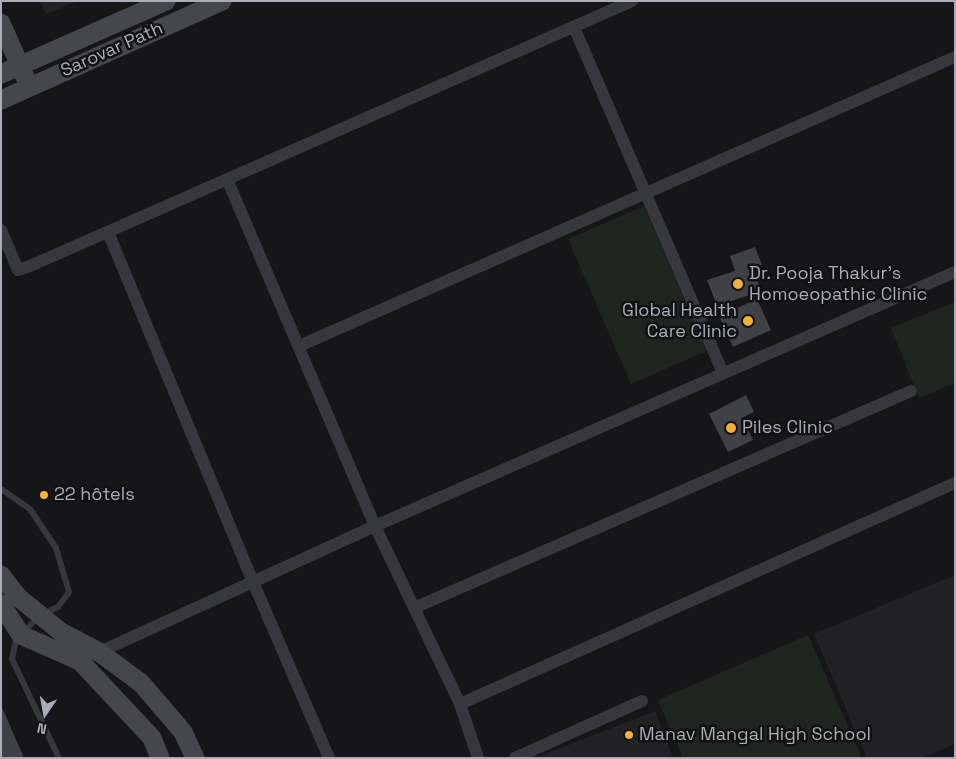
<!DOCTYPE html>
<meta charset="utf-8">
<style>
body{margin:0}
#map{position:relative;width:956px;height:759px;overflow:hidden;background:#161618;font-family:"Space Grotesk",sans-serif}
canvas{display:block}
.frame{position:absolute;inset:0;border:2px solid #a8adb8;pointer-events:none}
.north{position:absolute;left:20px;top:689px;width:50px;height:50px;-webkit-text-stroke:4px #111113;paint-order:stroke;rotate:192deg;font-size:14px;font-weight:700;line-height:20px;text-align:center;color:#a8adb8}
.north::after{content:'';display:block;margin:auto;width:18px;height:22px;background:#a8adb8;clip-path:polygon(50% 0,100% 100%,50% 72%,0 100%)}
</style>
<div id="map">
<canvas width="956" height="759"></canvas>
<div class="frame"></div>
<div class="north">N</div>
</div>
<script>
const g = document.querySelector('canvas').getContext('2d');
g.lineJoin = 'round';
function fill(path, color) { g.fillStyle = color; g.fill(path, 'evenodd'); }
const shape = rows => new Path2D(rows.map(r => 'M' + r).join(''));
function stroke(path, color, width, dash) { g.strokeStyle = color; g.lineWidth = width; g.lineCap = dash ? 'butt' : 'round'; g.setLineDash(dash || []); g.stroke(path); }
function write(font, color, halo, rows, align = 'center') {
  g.font = font + ' "Space Grotesk",sans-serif'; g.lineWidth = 5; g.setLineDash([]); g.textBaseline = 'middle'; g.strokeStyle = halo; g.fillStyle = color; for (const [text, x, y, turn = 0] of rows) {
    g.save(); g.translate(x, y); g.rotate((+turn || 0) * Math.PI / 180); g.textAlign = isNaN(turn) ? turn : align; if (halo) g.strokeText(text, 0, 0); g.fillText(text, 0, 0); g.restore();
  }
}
const built = shape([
 [40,1,78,1,46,14],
 [955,575,955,744,922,758,867,758,814,634],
 [655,711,673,758,535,758]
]);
const green = shape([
 [644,206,707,351,631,384,568,239],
 [955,302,955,383,919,398,891,328],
 [808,635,862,758,683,758,658,700]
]);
const building = shape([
 [755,247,762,265,753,268,761,291,717,306,707,280,735,271,730,256],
 [757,299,771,330,733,347,719,316],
 [746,395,754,412,742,418,753,440,728,452,709,414],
 [1,705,11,728,24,758,1,758]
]);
const lane = shape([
 [1,489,30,509,56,548,69,592,58,607,40,615,16,640,12,659,59,758]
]);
const street = shape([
 [574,27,723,373],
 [227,179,375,526,460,704,478,758],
 [1,230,18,270,30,266,632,1],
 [108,232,253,582,329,758],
 [299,346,955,57],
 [414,608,911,391],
 [93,655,375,526,955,272],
 [460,704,955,483],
 [515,758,642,701]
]);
const secondary = shape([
 [1,23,25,77],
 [1,74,166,1],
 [1,100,222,1],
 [1,575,18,597,61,632,99,652,141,683,183,732,195,758],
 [1,604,21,635,80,661,152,738,160,758]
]);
const markers = [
 [738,284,6,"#f2b134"],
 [748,321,6,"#f2b134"],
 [731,428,6,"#f2b134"],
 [44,495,5,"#f2b134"],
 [629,735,5,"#f2b134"]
];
const streetNames = [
 ["Sarovar Path",112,50,-24]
];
const poiNames = [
 ["Dr. Pooja Thakur's",749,274],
 ["Homoeopathic Clinic",749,295],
 ["Global Health",737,311,"right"],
 ["Care Clinic",737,332,"right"],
 ["Piles Clinic",742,428],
 ["22 hôtels",54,495],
 ["Manav Mangal High School",639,735]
];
fill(built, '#222225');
fill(green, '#1e261f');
fill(building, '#404145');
stroke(lane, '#37383d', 6);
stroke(street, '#37383d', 12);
stroke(secondary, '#45474d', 19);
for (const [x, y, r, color] of markers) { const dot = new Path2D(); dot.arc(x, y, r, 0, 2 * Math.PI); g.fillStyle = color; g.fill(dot); stroke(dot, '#111113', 2); }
write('18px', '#a8adb8', '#111113', streetNames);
write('18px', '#a8adb8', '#111113', poiNames, 'left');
</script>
